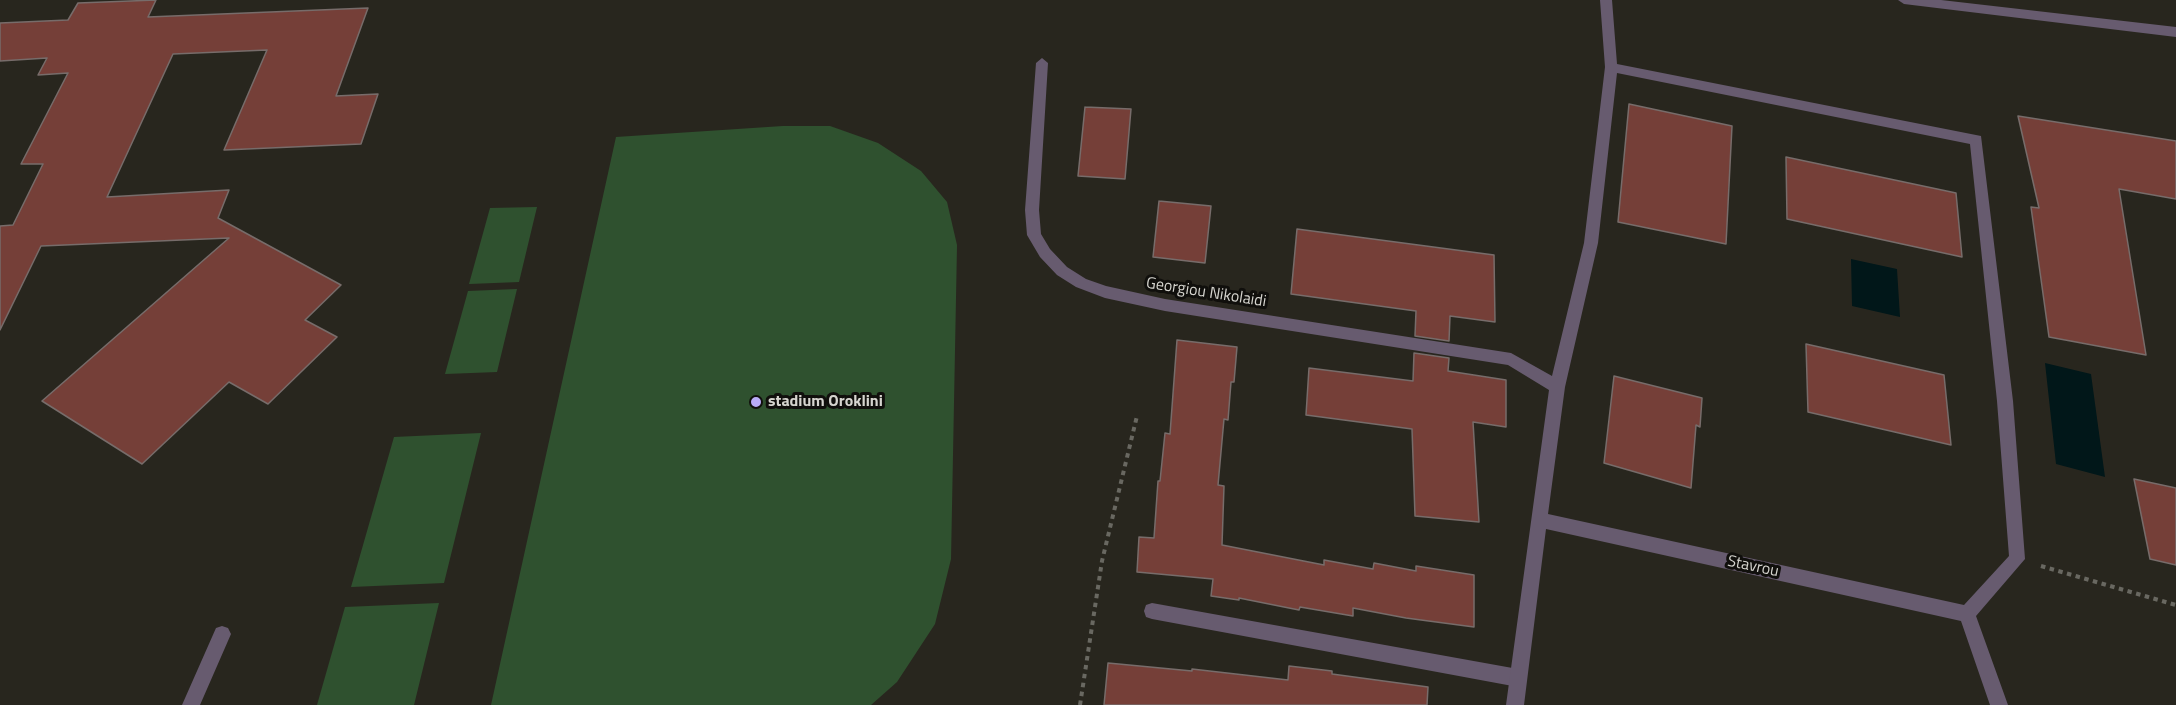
<!DOCTYPE html>
<style>
body{margin:0}
canvas{display:block;background:#28261e}
</style>
<canvas width="2176" height="705"></canvas>
<script>
const g = document.querySelector('canvas').getContext('2d');
g.lineJoin = 'round';
function fill(path, color) { g.fillStyle = color; g.fill(path, 'evenodd'); }
const shape = rows => new Path2D(rows.map(r => 'M' + r).join(''));
function stroke(path, color, width, dash) { g.strokeStyle = color; g.lineWidth = width; g.lineCap = dash ? 'butt' : 'round'; g.setLineDash(dash || []); g.stroke(path); }
function write(font, color, halo, rows, align = 'center') {
  g.font = font + ' "Titillium Web",sans-serif'; g.lineWidth = 6; g.setLineDash([]); g.textBaseline = 'middle'; g.strokeStyle = halo; g.fillStyle = color; for (const [text, x, y, turn = 0] of rows) {
    g.save(); g.translate(x, y); g.rotate((+turn || 0) * Math.PI / 180); g.textAlign = isNaN(turn) ? turn : align; if (halo) g.strokeText(text, 0, 0); g.fillText(text, 0, 0); g.restore();
  }
}
const green = shape([
 [783,126,830,126,878,143,921,171,947,202,957,245,951,559,935,624,897,682,871,705,491,705,616,137],
 [537,207,519,282,469,284,490,208],
 [517,289,497,372,445,374,468,291],
 [481,433,444,583,351,587,394,437],
 [439,603,414,705,317,705,345,607]
]);
const water = shape([
 [1851,259,1897,269,1900,317,1852,306],
 [2045,363,2091,374,2105,477,2056,464]
]);
const building = shape([
 [156,0,148,17,368,8,336,96,378,94,361,144,224,150,267,50,173,54,107,197,229,190,218,218,341,285,305,320,337,337,268,404,229,382,142,464,42,401,229,238,41,246,0,330,0,226,13,225,43,164,21,164,68,73,38,75,47,58,0,61,0,23,68,20,78,3,156,0],
 [1629,104,1732,126,1726,244,1618,222,1629,104],
 [1085,107,1131,109,1125,179,1078,176,1085,107],
 [2018,116,2176,141,2176,199,2119,189,2146,355,2049,337,2031,207,2039,208,2018,116],
 [1786,157,1956,193,1962,257,1787,219,1786,157],
 [1159,201,1211,206,1205,263,1153,257,1159,201],
 [1297,229,1494,255,1495,322,1450,316,1449,341,1415,336,1416,311,1291,294,1297,229],
 [1177,340,1237,347,1234,382,1231,382,1228,420,1224,419,1218,485,1224,486,1222,545,1324,565,1324,560,1373,569,1374,563,1416,571,1416,566,1474,575,1474,627,1406,618,1353,608,1353,616,1300,607,1299,610,1239,598,1239,600,1211,596,1213,579,1137,572,1139,537,1154,538,1158,481,1160,481,1165,433,1170,434,1177,340],
 [1806,344,1944,375,1951,445,1808,412,1806,344],
 [1414,353,1449,358,1448,371,1506,380,1506,427,1473,422,1479,522,1415,516,1412,429,1306,415,1309,368,1413,381,1414,353],
 [1614,376,1702,398,1700,427,1696,425,1691,488,1604,463,1614,376],
 [2134,479,2176,488,2176,565,2150,559,2134,479],
 [1108,663,1192,671,1192,669,1288,680,1289,666,1332,671,1332,674,1428,687,1427,705,1104,705,1108,663]
]);
const path = shape([
 [2041,566,2176,605],
 [1080,705,1102,561,1137,416]
]);
const service = shape([
 [1152,603,1518,669,1524,672,1527,678,1524,684,1518,687,1152,619,1146,617,1144,611,1146,605,1152,603]
]);
const minor = shape([
 [1600,0,1612,0,1617,64,1981,136,2013,401,2025,559,1976,616,2008,705,1990,705,1961,621,1546,529,1524,705,1506,705,1549,390,1508,365,1165,311,1105,298,1076,287,1057,275,1040,257,1027,235,1025,210,1036,63,1042,58,1048,63,1039,210,1041,234,1050,249,1067,267,1086,279,1106,286,1165,299,1511,353,1552,376,1584,243,1605,67,1600,0],
 [1617,73,1970,144,1997,401,2009,556,1964,605,1548,514,1565,387,1598,243,1617,73],
 [1898,0,1941,0,2176,27,2176,37,1904,4,1898,0],
 [222,626,228,628,231,634,200,705,182,705,216,628,222,626]
]);
const markers = [
 [756,402,6,"#b9abf7"]
];
const streetNames = [
 ["Georgiou Nikolaidi",1206,293,9],
 ["Stavrou",1753,567,12]
];
const poiNames = [
 ["stadium Oroklini",768,402]
];
fill(green, '#2f512f');
fill(water, '#011719');
fill(building, '#753f38');
stroke(building, '#776c6a', 1.5);
stroke(path, '#696861', 4, [4.5, 4.5]);
fill(service, '#675b6f');
fill(minor, '#675b6f');
for (const [x, y, r, color] of markers) { const dot = new Path2D(); dot.arc(x, y, r, 0, 2 * Math.PI); g.fillStyle = color; g.fill(dot); stroke(dot, '#100f0c', 2); }
write('16px', '#d6d5cf', '#100f0c', streetNames);
write('bold 16px', '#d6d5cf', '#100f0c', poiNames, 'left');
</script>
